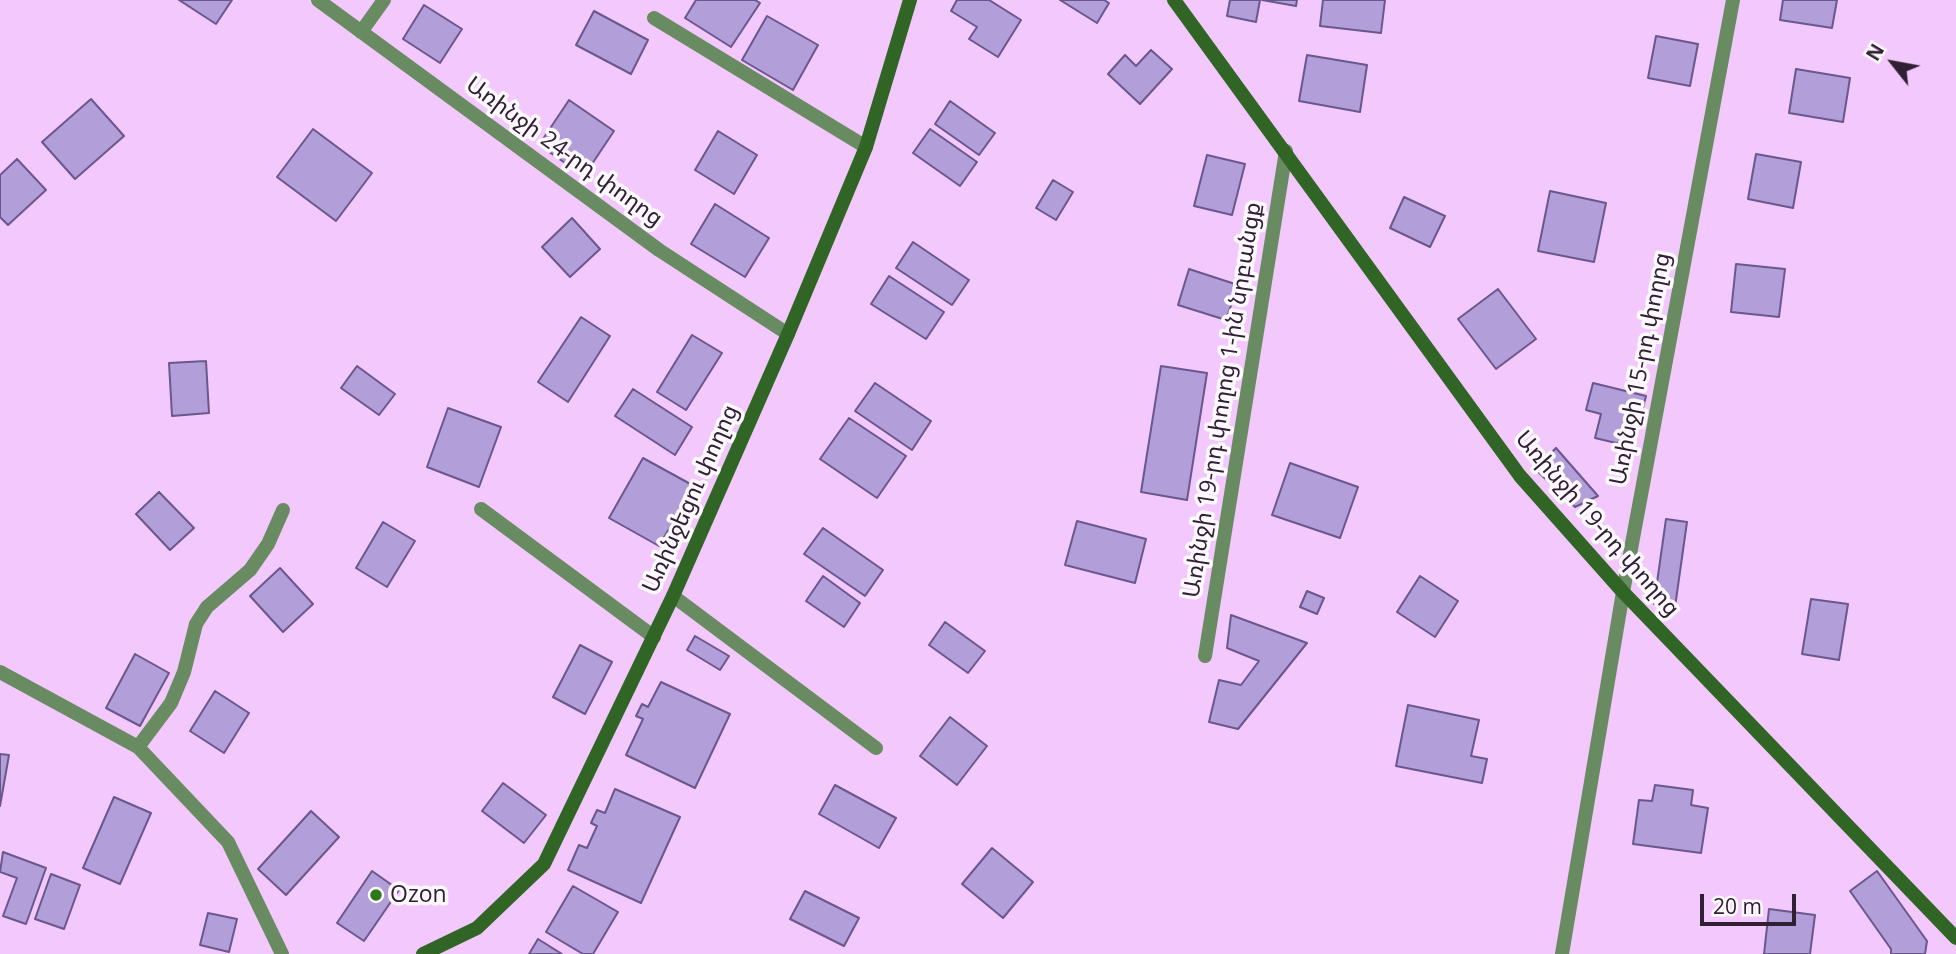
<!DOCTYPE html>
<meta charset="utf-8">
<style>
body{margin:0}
#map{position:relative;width:1956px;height:954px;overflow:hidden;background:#f3c8fd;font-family:"Open Sans",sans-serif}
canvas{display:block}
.north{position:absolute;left:1858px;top:28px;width:70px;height:70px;-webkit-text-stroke:5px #fdf9fe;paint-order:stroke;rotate:301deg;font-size:19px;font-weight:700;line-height:28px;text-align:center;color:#302034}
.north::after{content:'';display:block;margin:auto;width:24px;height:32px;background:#302034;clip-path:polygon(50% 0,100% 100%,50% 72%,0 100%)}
.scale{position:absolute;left:1700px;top:894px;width:96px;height:32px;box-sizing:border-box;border:4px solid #302034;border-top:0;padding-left:9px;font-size:21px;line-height:24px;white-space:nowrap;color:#302034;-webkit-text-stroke:5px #fdf9fe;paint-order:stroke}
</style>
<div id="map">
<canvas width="1956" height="954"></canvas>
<div class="north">N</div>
<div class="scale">20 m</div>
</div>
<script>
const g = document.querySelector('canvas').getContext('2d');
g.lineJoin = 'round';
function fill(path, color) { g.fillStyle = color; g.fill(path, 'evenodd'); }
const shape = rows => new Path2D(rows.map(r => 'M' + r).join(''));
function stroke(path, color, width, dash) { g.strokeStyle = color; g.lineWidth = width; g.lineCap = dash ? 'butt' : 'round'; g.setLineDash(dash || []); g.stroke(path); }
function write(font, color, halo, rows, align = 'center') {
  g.font = font + ' "Open Sans","Noto Sans Armenian",sans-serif'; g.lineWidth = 7; g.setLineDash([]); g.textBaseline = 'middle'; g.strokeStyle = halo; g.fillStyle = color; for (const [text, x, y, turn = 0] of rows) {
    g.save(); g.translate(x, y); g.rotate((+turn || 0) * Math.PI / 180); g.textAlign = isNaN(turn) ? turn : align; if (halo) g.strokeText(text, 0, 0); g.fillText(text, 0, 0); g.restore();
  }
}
const building = shape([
 [179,0,232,0,216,24,179,0],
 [696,0,755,0,760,3,731,47,685,18,696,0],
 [957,0,989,0,1021,20,998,57,969,39,977,27,951,11,957,0],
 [1060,0,1104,0,1109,3,1097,23,1060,0],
 [1230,0,1260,0,1256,22,1227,16,1230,0],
 [1262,0,1297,0,1296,6,1262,0],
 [1323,0,1385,0,1381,33,1320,26,1323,0],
 [1783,0,1837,0,1832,28,1780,20,1783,0],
 [424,5,462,29,440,63,403,39,424,5],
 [594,11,648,40,631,74,576,45,594,11],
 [767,16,818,45,793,90,742,60,767,16],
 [1656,36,1698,44,1690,86,1648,78,1656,36],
 [1151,50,1172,69,1140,104,1108,74,1125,55,1136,66,1151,50],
 [1307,55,1367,65,1360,112,1299,101,1307,55],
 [1796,69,1850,78,1843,122,1789,113,1796,69],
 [91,99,124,136,75,179,42,142,91,99],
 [569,100,614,131,584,176,539,145,569,100],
 [950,101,995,133,979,155,935,124,950,101],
 [313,129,372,173,336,221,277,177,313,129],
 [930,129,977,162,960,186,913,153,930,129],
 [718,131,757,155,734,194,695,170,718,131],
 [1756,154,1801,162,1793,208,1748,199,1756,154],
 [1207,155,1245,164,1232,215,1194,206,1207,155],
 [17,159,46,190,8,225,0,217,0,175,17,159],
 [1053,180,1073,192,1056,220,1036,208,1053,180],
 [1550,191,1606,203,1594,262,1538,251,1550,191],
 [1404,197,1445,216,1430,247,1390,228,1404,197],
 [715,204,769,238,745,277,691,244,715,204],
 [572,218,600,249,570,277,542,247,572,218],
 [913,242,969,280,952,305,896,268,913,242],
 [1736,264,1785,269,1779,317,1731,312,1736,264],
 [1189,269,1238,285,1226,320,1178,305,1189,269],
 [889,276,944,312,926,339,871,304,889,276],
 [1498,289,1536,339,1496,369,1458,319,1498,289],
 [581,317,610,336,568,402,538,382,581,317],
 [692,335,722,353,686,410,657,392,692,335],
 [206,361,209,413,172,416,169,363,206,361],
 [357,366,395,394,379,415,341,388,357,366],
 [1161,366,1207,373,1187,500,1141,492,1161,366],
 [875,383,931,421,912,450,855,411,875,383],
 [1593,383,1646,396,1633,447,1595,438,1601,414,1586,410,1593,383],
 [633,389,692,427,675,455,615,416,633,389],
 [448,408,501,427,479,487,427,467,448,408],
 [849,418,906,456,877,498,820,459,849,418],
 [1556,448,1598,496,1575,507,1535,469,1556,448],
 [643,458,694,486,659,546,609,518,643,458],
 [1290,463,1358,487,1340,538,1272,515,1290,463],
 [159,492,194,528,170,550,136,514,159,492],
 [1666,519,1687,522,1675,607,1654,604,1666,519],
 [1077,521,1146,539,1135,583,1065,565,1077,521],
 [383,522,415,541,387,587,356,568,383,522],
 [823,528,883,570,865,596,804,554,823,528],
 [280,568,313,604,283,632,250,596,280,568],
 [823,576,860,603,844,627,806,601,823,576],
 [1420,576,1458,601,1435,637,1397,612,1420,576],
 [1307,591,1324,598,1317,614,1300,607,1307,591],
 [1811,599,1848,604,1839,660,1802,654,1811,599],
 [1231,615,1307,643,1238,729,1209,722,1219,680,1241,685,1259,661,1227,648,1231,615],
 [945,622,985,651,968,673,929,645,945,622],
 [695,636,729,656,720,670,687,650,695,636],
 [580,645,612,662,585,714,553,697,580,645],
 [135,654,169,673,140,726,106,708,135,654],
 [661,682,730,714,695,788,626,755,643,719,636,716,642,704,648,707,661,682],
 [215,691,249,713,224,753,190,731,215,691],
 [1408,705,1479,720,1471,756,1487,759,1482,783,1396,766,1408,705],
 [950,717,987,746,957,785,920,756,950,717],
 [0,754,9,755,0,806,0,754],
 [503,783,546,815,524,843,482,811,503,783],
 [835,785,896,818,879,848,819,814,835,785],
 [1655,785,1693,790,1691,805,1708,808,1701,853,1633,844,1639,800,1652,801,1655,785],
 [615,789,680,817,641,903,568,870,579,845,587,848,597,826,591,823,597,810,605,813,615,789],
 [114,797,151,813,120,884,83,868,114,797],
 [311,811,339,837,286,895,258,869,311,811],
 [992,848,1033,882,1003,918,962,884,992,848],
 [3,852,46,868,26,924,3,916,17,878,0,872,3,852],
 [372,871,399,890,364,941,337,923,372,871],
 [1877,871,1927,941,1925,954,1891,954,1891,949,1850,891,1877,871],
 [51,874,80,885,64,929,35,919,51,874],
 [573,886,618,912,593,954,583,954,546,932,573,886],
 [805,891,859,918,844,946,790,919,805,891],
 [1769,909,1815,915,1810,954,1764,954,1769,909],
 [208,913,237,919,229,952,200,945,208,913],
 [538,939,562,954,529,954,538,939]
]);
const lane = shape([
 [481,509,654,637],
 [673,596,876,748],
 [138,747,171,703,184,672,196,624,207,607,250,570,268,544,283,510]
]);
const street = shape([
 [318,0,659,250,788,334],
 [654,18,866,147],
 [361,32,384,0],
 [1205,656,1286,151],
 [0,672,138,747,228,842,282,954],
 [1562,954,1623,592,1733,0]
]);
const secondary = shape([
 [1174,0,1520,476,1623,592,1956,938],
 [423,954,477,928,544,864,673,596,788,334,866,147,910,0]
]);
const markers = [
 [376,895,7,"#2e771b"]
];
const streetNames = [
 ["Առինջի 24-րդ փողոց",564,152,36],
 ["Առինջի 15-րդ փողոց",1641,369,-79],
 ["Առինջի 19-րդ փողոց 1-ին նրբանցք",1223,400,-81],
 ["Առինջեցու փողոց",691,499,-66],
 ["Առինջի 19-րդ փողոց",1597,524,49]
];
const poiNames = [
 ["Ozon",390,895]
];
fill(building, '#b29ed9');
stroke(building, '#6a578c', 2);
stroke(lane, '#698b62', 14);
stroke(street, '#698b62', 14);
stroke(secondary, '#316525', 14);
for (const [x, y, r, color] of markers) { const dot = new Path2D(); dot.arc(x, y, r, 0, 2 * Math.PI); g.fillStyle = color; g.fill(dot); stroke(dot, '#fdf9fe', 2.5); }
write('23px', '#302034', '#fdf9fe', streetNames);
write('23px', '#302034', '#fdf9fe', poiNames, 'left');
</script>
